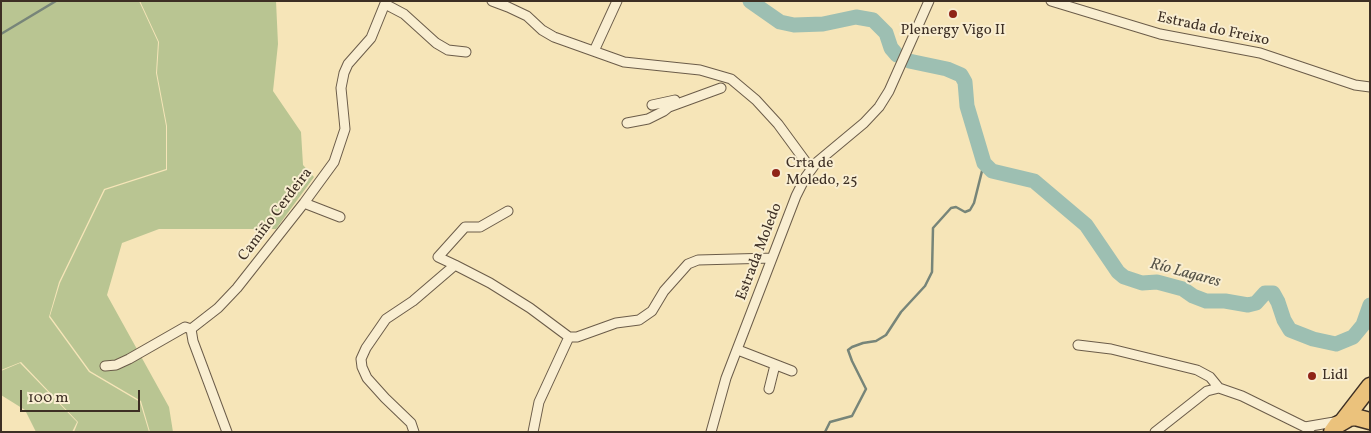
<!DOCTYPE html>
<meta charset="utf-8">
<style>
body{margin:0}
#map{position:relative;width:1371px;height:433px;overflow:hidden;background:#f6e5b8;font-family:Vollkorn,serif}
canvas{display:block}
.frame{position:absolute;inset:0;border:2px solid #3d2f24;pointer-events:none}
.scale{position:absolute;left:20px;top:390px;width:120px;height:22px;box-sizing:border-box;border:2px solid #3d2f24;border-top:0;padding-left:6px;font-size:15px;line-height:18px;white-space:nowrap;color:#3d2f24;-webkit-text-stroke:4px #f9eed1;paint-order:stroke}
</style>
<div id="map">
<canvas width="1371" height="433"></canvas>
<div class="frame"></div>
<div class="scale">100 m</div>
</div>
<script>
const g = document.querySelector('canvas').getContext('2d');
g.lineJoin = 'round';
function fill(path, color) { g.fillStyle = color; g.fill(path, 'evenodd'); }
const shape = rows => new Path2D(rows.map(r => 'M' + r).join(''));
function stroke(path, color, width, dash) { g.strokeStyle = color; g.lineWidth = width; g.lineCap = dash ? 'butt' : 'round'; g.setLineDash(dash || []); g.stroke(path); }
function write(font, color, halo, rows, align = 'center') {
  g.font = font + ' Vollkorn,serif'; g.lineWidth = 4; g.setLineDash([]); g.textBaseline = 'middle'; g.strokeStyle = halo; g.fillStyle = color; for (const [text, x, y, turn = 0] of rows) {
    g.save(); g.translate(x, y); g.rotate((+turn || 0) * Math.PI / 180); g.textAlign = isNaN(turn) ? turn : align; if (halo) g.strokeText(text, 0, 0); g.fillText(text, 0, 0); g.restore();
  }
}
const green = shape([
 [1,1,139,1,158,42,156,73,166,126,166,169,104,189,59,282,49,317,89,372,140,402,149,432,74,432,78,422,21,362,1,370],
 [140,1,276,1,278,44,273,91,301,132,303,165,314,177,276,229,159,229,122,243,107,295,169,407,173,432,150,432,141,401,90,371,50,316,60,283,105,190,167,170,167,126,157,73,159,42],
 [20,363,77,422,72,432,36,432,25,410,1,395,1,371]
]);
const stream = shape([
 [1,34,56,1],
 [825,432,830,422,852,416,866,389,852,361,848,350,852,347,863,343,876,341,886,335,901,312,925,286,932,272,933,228,951,208,956,207,965,212,970,210,974,203,984,163]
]);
const river = shape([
 [750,1,780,22,794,25,823,24,856,17,873,20,886,33,891,48,897,55],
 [909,61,947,69,961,75,965,82,967,106,984,163,992,171,1034,181,1086,225,1118,272,1124,277,1142,283,1157,282,1183,289,1193,296,1206,301,1225,301,1248,305,1256,303,1265,293,1273,293,1278,302,1284,320,1290,330,1313,339,1336,344,1353,337,1363,325,1370,305]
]);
const street = shape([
 [492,1,508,7,527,16,542,30,554,37,624,62,700,70,731,79,756,100,778,124,811,169],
 [1051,1,1160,34,1260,53,1355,85,1370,87],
 [385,4,404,14,436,43,448,50,466,52],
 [594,51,617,1],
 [652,105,675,100],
 [627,123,648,119,664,111,669,107,721,88],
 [304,203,340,217],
 [455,265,438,257,465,227,480,227,508,211],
 [569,337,577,337,616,323,639,320,652,311,664,291,688,264,698,260,772,258],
 [1078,345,1111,349,1197,370,1210,377,1219,388],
 [738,350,792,371],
 [105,366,116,365,129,359,185,327,191,329],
 [769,389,775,365],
 [1305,427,1340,421],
 [227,432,193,341,191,329,218,308,237,288,304,203,334,162,345,129,341,88,344,73,348,64,371,38,386,1],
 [414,432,411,423,385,398,367,378,362,367,361,359,366,348,386,319,413,301,455,265,490,283,530,308,569,337,539,402,533,432],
 [711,432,726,378,796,196,805,178,816,163,864,123,879,107,889,91,929,1],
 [1155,432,1207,391,1219,388,1242,396,1305,427,1310,432]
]);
const highway = shape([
 [1343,421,1370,386],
 [1332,432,1337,425,1349,418,1355,417,1370,421]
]);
const markers = [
 [953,14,5,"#8f2418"],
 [776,173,5,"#8f2418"],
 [1312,376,5,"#8f2418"]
];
const streetNames = [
 ["Estrada do Freixo",1213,30,12],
 ["Camiño Cerdeira",276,215,-53],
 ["Estrada Moledo",760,252,-69]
];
const poiNames = [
 ["Plenergy Vigo II",953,31,"center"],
 ["Crta de",786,164],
 ["Moledo, 25",786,181],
 ["Lidl",1322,376]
];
const waterNames = [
 ["Río Lagares",1185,274,15]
];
fill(green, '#b9c592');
stroke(stream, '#778579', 2.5);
stroke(river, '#9dbfb2', 15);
stroke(street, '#6b5c49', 11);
stroke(highway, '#3d2f24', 19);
stroke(street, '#f9eed1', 9);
stroke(highway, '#ebc27c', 16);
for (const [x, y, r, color] of markers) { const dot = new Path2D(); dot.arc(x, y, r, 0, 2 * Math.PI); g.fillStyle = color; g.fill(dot); stroke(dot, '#f9eed1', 2); }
write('15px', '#3d2f24', '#f9eed1', streetNames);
write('15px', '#3d2f24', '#f9eed1', poiNames, 'left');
write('italic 16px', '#555348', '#f9eed1', waterNames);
</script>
